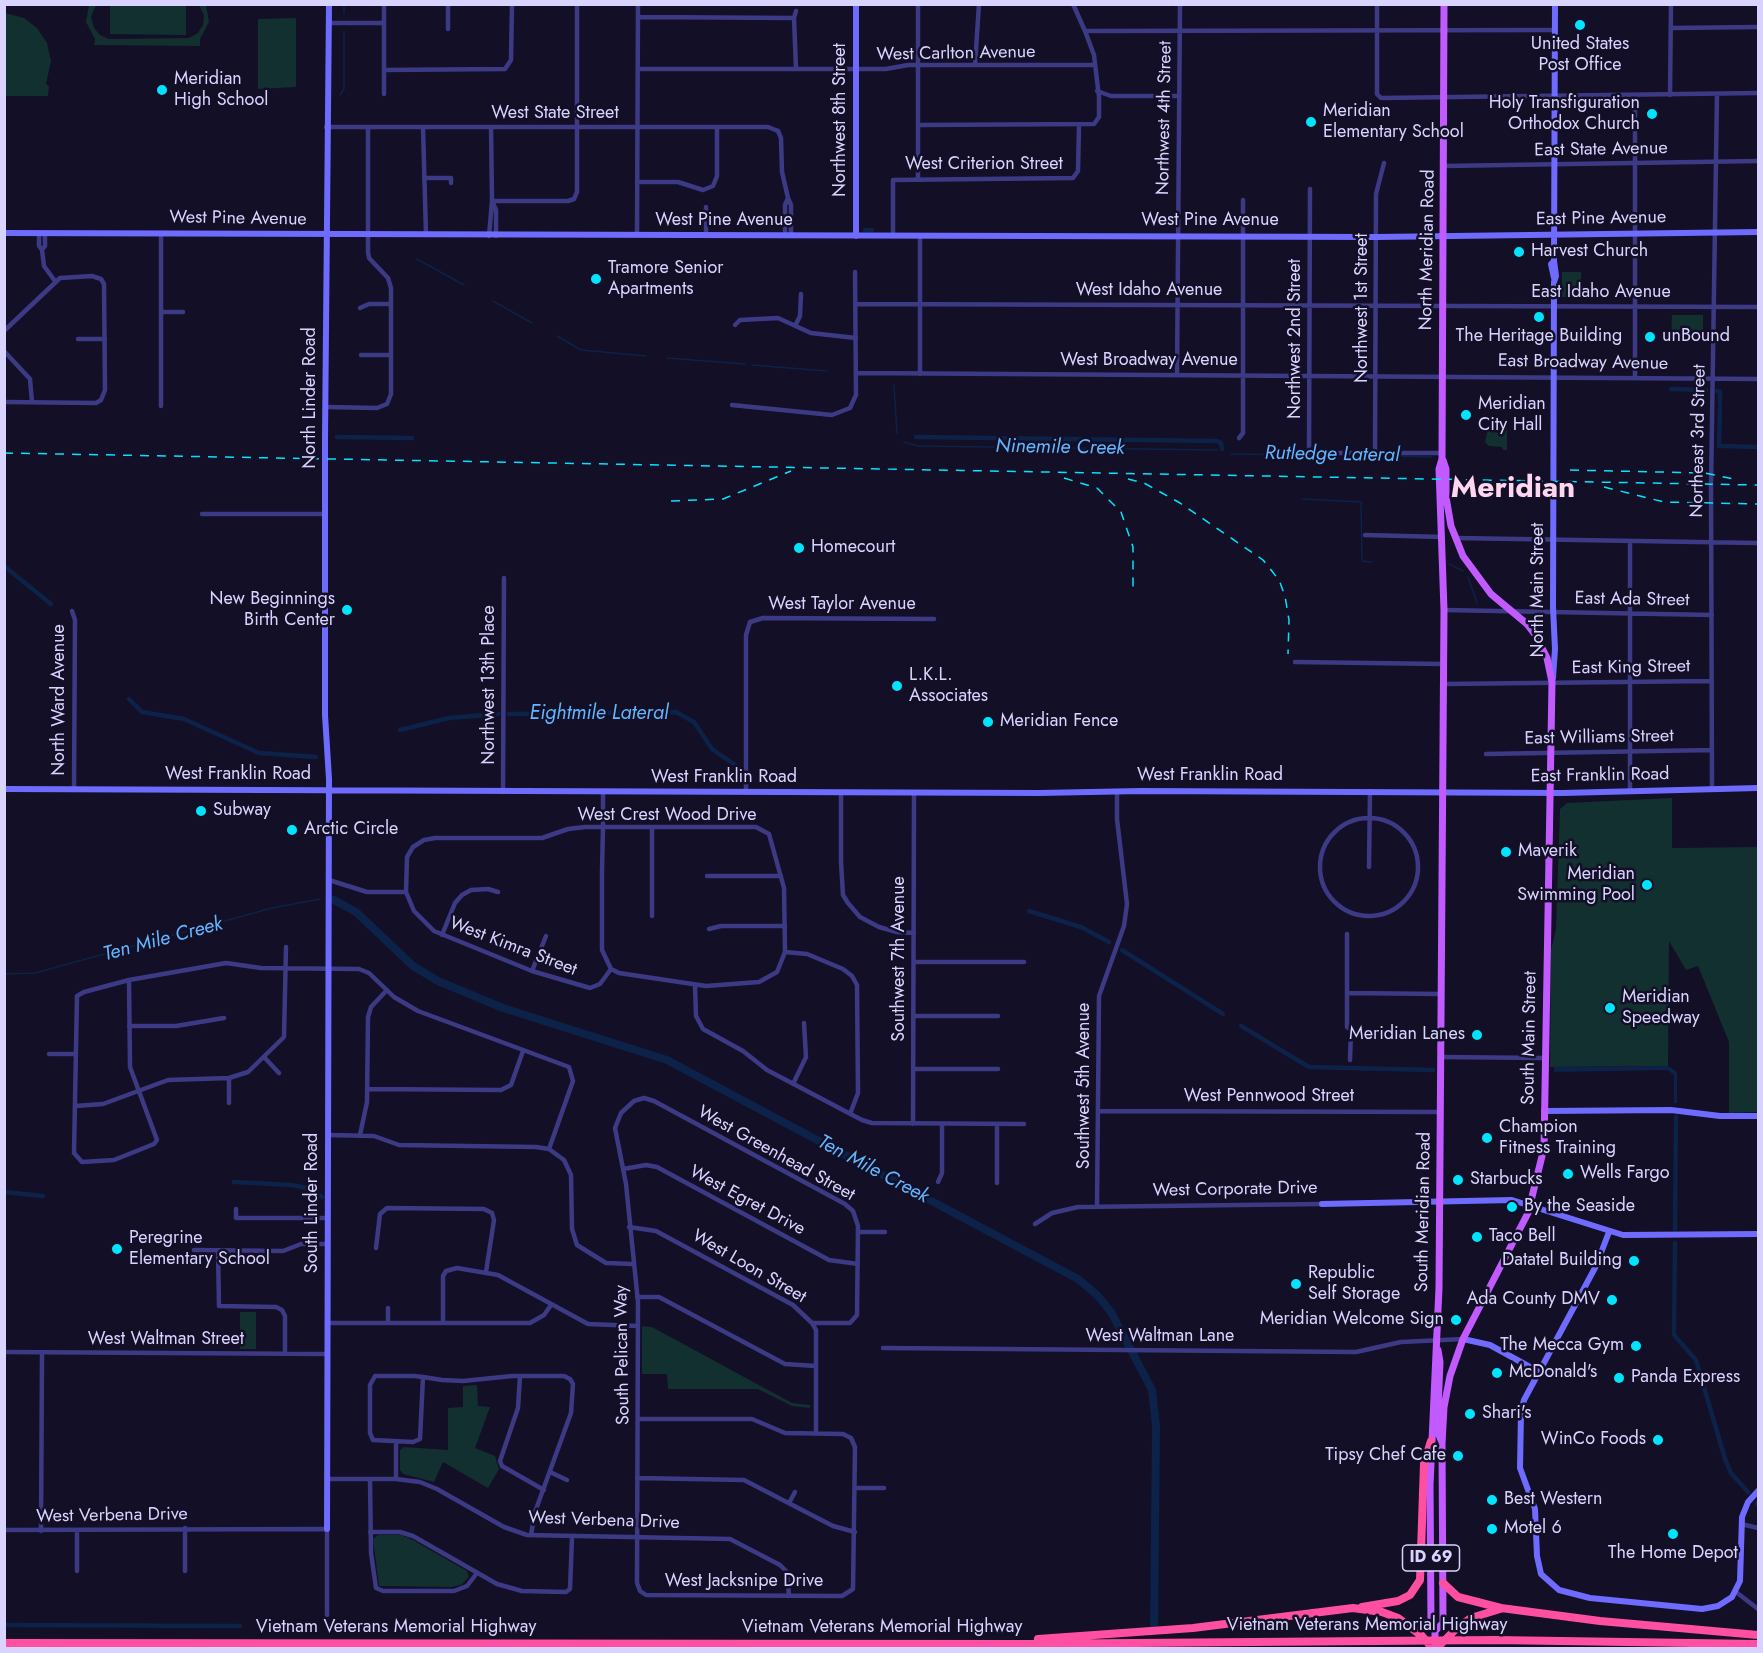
<!DOCTYPE html>
<style>
body{margin:0}
#map{position:relative;width:1763px;height:1653px;overflow:hidden;background:#130f26;font-family:Jost,sans-serif}
canvas{display:block}
.frame{position:absolute;inset:0;border:6px solid #d9d4ff;pointer-events:none}
</style>
<div id="map">
<canvas width="1763" height="1653"></canvas>
<div class="frame"></div>
</div>
<script>
const g = document.querySelector('canvas').getContext('2d');
g.lineJoin = 'round';
function fill(path, color) { g.fillStyle = color; g.fill(path, 'evenodd'); }
const shape = rows => new Path2D(rows.map(r => 'M' + r).join(''));
function stroke(path, color, width, dash) { g.strokeStyle = color; g.lineWidth = width; g.lineCap = dash ? 'butt' : 'round'; g.setLineDash(dash || []); g.stroke(path); }
function write(font, color, halo, rows, align = 'center') {
  g.font = font + ' Jost,sans-serif'; g.lineWidth = 5; g.setLineDash([]); g.textBaseline = 'middle'; g.strokeStyle = halo; g.fillStyle = color; for (const [text, x, y, turn = 0] of rows) {
    g.save(); g.translate(x, y); g.rotate((+turn || 0) * Math.PI / 180); g.textAlign = isNaN(turn) ? turn : align; if (halo) g.strokeText(text, 0, 0); g.fillText(text, 0, 0); g.restore();
  }
}
const green = shape([
 [89,5,96,5,91,17,94,28,100,35,109,39,189,38,198,33,203,25,204,15,199,5,206,5,209,22,200,39,200,46,94,45,95,39,86,22],
 [110,5,186,5,186,35,110,34],
 [5,13,24,18,37,28,47,43,51,61,46,84,49,86,48,96,5,96],
 [296,18,296,87,258,89,258,19],
 [1562,272,1581,272,1581,297,1562,297],
 [1672,315,1703,315,1703,340,1671,340],
 [1498,421,1507,425,1507,450,1503,450,1502,447,1489,446,1485,442,1488,428],
 [1672,798,1672,848,1758,847,1758,1112,1729,1113,1729,1042,1698,966,1686,970,1669,941,1668,1066,1550,1067,1551,950,1556,929,1560,809,1567,803],
 [240,1312,256,1312,256,1349,240,1349],
 [642,1326,652,1327,792,1403,810,1405,810,1408,792,1406,758,1389,668,1389,667,1374,642,1374],
 [477,1385,478,1406,490,1407,475,1448,495,1456,499,1469,488,1488,443,1462,434,1482,403,1474,400,1470,400,1450,404,1447,448,1450,448,1408,463,1407,463,1386],
 [378,1535,401,1535,413,1540,467,1571,469,1577,461,1585,452,1587,379,1586,373,1539]
]);
const water = shape([
 [1668,1066,1677,1072,1677,1103,1674,1103,1674,1075,1667,1070,1554,1072,1554,1067]
]);
const stream = shape([
 [344,4,344,14],
 [340,95,344,89,344,31],
 [417,259,464,285],
 [493,301,532,323],
 [557,336,581,350,646,356],
 [667,358,745,364],
 [752,365,827,371],
 [894,385,897,434],
 [904,442,918,446,1217,450],
 [1231,454,1308,455],
 [1355,455,1432,457],
 [1303,499,1361,502,1362,561,1372,562],
 [1449,564,1463,571],
 [1468,577,1477,603],
 [4,974,35,973,272,908,320,899]
]);
const canal = shape([
 [865,230,872,230],
 [1671,389,1706,390],
 [1717,391,1720,392,1720,403],
 [1720,407,1719,446,1758,447],
 [337,437,412,438],
 [916,437,1217,441,1221,443,1222,449],
 [4,566,51,604],
 [129,699,142,712,184,719,259,753,316,757],
 [509,714,676,712,694,722,712,749,738,767],
 [400,730,449,718,498,714],
 [1029,911,1081,927,1109,942],
 [1122,950,1223,1014],
 [1241,1026,1309,1067,1433,1070],
 [234,1182,292,1185,311,1189,322,1197],
 [4,1192,43,1196],
 [1675,1229,1676,1117],
 [1675,1243,1674,1335,1696,1360,1725,1459,1731,1473,1748,1492],
 [1757,1503,1758,1505],
 [4,1625,240,1626]
]);
const river = shape([
 [334,900,356,912,413,966,438,981,503,1008,667,1060,1078,1279,1097,1295,1111,1312,1152,1390,1156,1426,1154,1631]
]);
const street = shape([
 [1073,4,1085,31,1555,30],
 [1377,4,1377,94,1381,98,1758,93],
 [796,11,794,18,796,69],
 [638,17,794,18],
 [329,23,384,23],
 [1671,28,1758,27],
 [448,29,448,4],
 [975,65,979,4],
 [638,69,886,69,908,65,1095,65],
 [384,70,505,69,511,60,512,4],
 [1097,91,1111,96,1179,96],
 [384,94,384,4],
 [1670,95,1671,4],
 [918,125,1094,124,1099,117,1099,97,1094,55,1085,31],
 [326,127,768,127,778,131],
 [423,127,426,235],
 [491,127,492,201,568,201,574,199,577,192,577,4],
 [778,131,781,138,782,172,788,198],
 [1444,166,1758,161],
 [424,178,451,178,451,183],
 [918,179,918,4],
 [637,182,678,182,703,190,713,186,717,176,717,127],
 [1310,189,1309,453,1442,453],
 [39,233,39,246,42,250,45,246,45,233],
 [637,235,638,4],
 [489,236,492,201,496,210,496,236],
 [706,236,706,207],
 [785,236,785,205,788,198,791,205,791,236],
 [893,236,893,180,1073,178,1078,171,1079,126],
 [920,236,920,374],
 [42,250,44,266,55,281],
 [856,304,1758,307],
 [360,308,369,304,391,304],
 [161,312,183,312],
 [735,325,740,320,778,318,811,333,856,338],
 [795,326,800,316,801,294],
 [4,331,60,278,92,276,101,279,104,284,105,390,101,400,96,403,4,402],
 [78,339,105,339],
 [4,351,30,379,32,402],
 [361,355,391,355],
 [856,373,1758,379],
 [1177,375,1180,4],
 [1635,377,1635,95],
 [732,405,832,415,850,408,856,395,855,272],
 [161,406,161,234],
 [326,407,377,408,387,404,391,394,391,288,388,278,369,258,368,252,368,127],
 [1239,438,1243,433,1243,200],
 [1375,454,1376,194,1384,163],
 [202,514,325,514],
 [1365,535,1443,537],
 [1456,538,1758,543],
 [1630,541,1630,791],
 [1444,610,1712,615],
 [72,611,75,620,74,789],
 [1295,662,1443,664],
 [1443,684,1712,681],
 [1486,754,1712,750],
 [1712,789,1711,487,1717,94],
 [503,792,504,578],
 [603,792,603,827,602,871,602,950,611,969,619,973,706,986,759,982,777,972,785,952,784,888,769,834,756,827,585,827,568,829,542,838,435,838,424,840,413,847,407,857,406,892,414,911,434,931,532,971,590,988,600,984,611,969],
 [746,793,746,635,750,622,763,618,934,619],
 [841,793,841,862,843,895,848,903,860,917,879,927,897,932,914,933],
 '1320 867a49 49 0 1 1 98 0a49 49 0 1 1-98 0Z',
 [1369,867,1370,791],
 [707,876,781,876],
 [329,880,367,892,406,892],
 [652,916,652,827],
 [709,929,721,926,785,926],
 [1347,934,1347,1027,1351,1030,1350,1060],
 [442,935,455,903,462,895,471,890,488,889,498,892],
 [785,952,807,954,843,969,852,976,857,985,858,1093,850,1114],
 [914,962,1024,962],
 [532,971,546,936],
 [129,980,130,1067,157,1140,154,1144,114,1160,82,1162,74,1153,77,996,84,992,129,980,226,963,261,968,359,969,369,973,394,997,418,1011,569,1067,573,1081,549,1149],
 [695,985,696,1016,703,1029,743,1051,767,1070,862,1120,872,1123,1024,1124],
 [1347,993,1441,994],
 [913,1016,998,1016],
 [129,1026,176,1026,224,1018],
 [49,1054,75,1054],
 [264,1057,279,1073],
 [1440,1057,1545,1058],
 [913,1069,998,1069],
 [793,1084,806,1057,804,1023],
 [367,1089,501,1090,511,1085,523,1051],
 [229,1103,229,1078],
 [75,1106,103,1104,168,1080,229,1078,248,1072,284,1037,286,947],
 [1098,1111,1440,1112],
 [913,1124,914,793],
 [997,1124,997,1183],
 [328,1135,374,1136,399,1145,536,1147,549,1149,564,1160,571,1175,572,1229,577,1245,606,1263,633,1264],
 [360,1135,367,1102,368,1017,371,1007,387,990],
 [623,1169,646,1165,657,1167,829,1260,858,1264],
 [938,1182,942,1173,942,1124],
 [1097,1206,1099,996,1124,926,1127,904,1117,819,1117,792],
 [236,1209,236,1218,328,1218],
 [1035,1224,1052,1213,1078,1207,1322,1204],
 [629,1227,656,1231,793,1305,812,1323,816,1330,816,1434],
 [858,1232,885,1232],
 [376,1248,380,1214,387,1208,484,1209,492,1213,494,1220,486,1272],
 [194,1250,283,1251,301,1244,328,1244],
 [218,1250,219,1306,276,1307,282,1310,285,1316,285,1354],
 [637,1297,659,1297,785,1364,816,1366],
 [327,1323,530,1323,544,1315,551,1305],
 [388,1323,388,1308],
 [443,1323,443,1276,446,1271,457,1268,498,1275,588,1324,638,1326],
 [883,1348,1356,1352,1401,1342,1463,1339],
 [4,1352,327,1354],
 [520,1376,518,1408,500,1461,502,1466,544,1490],
 [423,1377,420,1439,413,1442,373,1440,370,1433,370,1385,375,1376,414,1376,423,1377,442,1380,463,1381,512,1376,564,1376,570,1379,573,1384,571,1413,535,1512,531,1535],
 [638,1419,752,1419,785,1433,843,1434,851,1438,855,1447,853,1589,842,1596,646,1595,640,1591,637,1583,638,1302,626,1184,615,1128,621,1113,634,1101,644,1098,654,1101,845,1204,853,1211,858,1226,857,1315,850,1323,812,1323],
 [396,1442,396,1479],
 [550,1472,567,1480],
 [637,1478,744,1480,833,1526,855,1532],
 [327,1479,396,1479,420,1482,437,1489,504,1527,527,1535,730,1539,780,1565,787,1572,789,1596],
 [370,1479,371,1553,376,1588,383,1591,454,1591,467,1586,477,1573],
 [855,1488,884,1488],
 [789,1503,795,1492],
 [1741,1524,1758,1528],
 [185,1528,185,1571],
 [4,1530,327,1529,327,1615],
 [41,1531,42,1353],
 [370,1532,400,1532,413,1536,497,1584,522,1591,566,1592,570,1589,572,1537],
 [77,1571,77,1530],
 [1736,1592,1758,1609]
]);
const secondary = shape([
 [4,233,1377,237,1758,232],
 [856,236,856,4],
 [1554,278,1551,264,1554,261,1555,4],
 [1553,678,1555,649,1553,607,1554,282,1556,276,1554,261],
 [4,789,1039,793,1141,791,1563,793,1758,788],
 [1544,1111,1671,1110,1720,1116,1758,1116],
 [1322,1204,1512,1200,1623,1235,1758,1234],
 [1609,1232,1596,1266,1524,1400,1521,1412,1520,1468,1535,1509,1537,1556,1541,1574,1559,1590,1590,1598,1702,1609,1718,1606,1732,1597,1740,1581,1742,1517,1748,1502,1758,1491],
 [1463,1339,1490,1345,1539,1372],
 [327,1529,329,779,325,715,325,437,329,4]
]);
const primary = shape([
 [1438,1350,1440,1362,1437,1430,1441,1440],
 [1435,1631,1443,1623,1442,1444,1444,1407,1450,1376,1463,1339,1528,1213,1544,1148,1552,682,1547,658,1536,636,1527,624,1491,594,1463,556,1451,526,1446,497,1446,469,1443,460],
 [1435,1646,1435,1631,1431,1625,1430,1485,1439,1288,1444,610,1439,469,1442,459,1444,4]
]);
const highway = shape([
 [1443,1583,1458,1597,1501,1608,1600,1621,1758,1635],
 [1362,1607,1398,1601,1410,1595,1420,1580,1424,1464,1431,1441],
 [1038,1639,1193,1628,1353,1608,1382,1612,1398,1618,1422,1636,1432,1648],
 [4,1643,1013,1644,1495,1640,1758,1644],
 [1437,1648,1458,1627,1471,1618,1500,1609]
]);
const rail = shape([
 [4,453,1758,485],
 [1570,470,1705,473,1738,480],
 [1064,478,1097,488,1121,512,1133,547,1133,589],
 [1128,479,1144,483,1180,503,1263,560,1279,580,1285,596,1289,620,1288,654],
 [1604,487,1664,502,1758,504],
 [671,501,723,499,791,471]
]);
const markers = [
 [1580,25,6,"#00e5ff"],
 [162,90,6,"#00e5ff"],
 [1652,114,6,"#00e5ff"],
 [1311,122,6,"#00e5ff"],
 [1519,252,6,"#00e5ff"],
 [596,279,6,"#00e5ff"],
 [1539,317,6,"#00e5ff"],
 [1650,337,6,"#00e5ff"],
 [1466,415,6,"#00e5ff"],
 [799,548,6,"#00e5ff"],
 [347,610,6,"#00e5ff"],
 [897,686,6,"#00e5ff"],
 [988,722,6,"#00e5ff"],
 [201,811,6,"#00e5ff"],
 [292,830,6,"#00e5ff"],
 [1506,852,6,"#00e5ff"],
 [1647,885,6,"#00e5ff"],
 [1610,1008,6,"#00e5ff"],
 [1477,1035,6,"#00e5ff"],
 [1487,1138,6,"#00e5ff"],
 [1568,1174,6,"#00e5ff"],
 [1458,1180,6,"#00e5ff"],
 [1512,1207,6,"#00e5ff"],
 [1477,1237,6,"#00e5ff"],
 [117,1249,6,"#00e5ff"],
 [1634,1261,6,"#00e5ff"],
 [1296,1284,6,"#00e5ff"],
 [1612,1300,6,"#00e5ff"],
 [1456,1320,6,"#00e5ff"],
 [1636,1346,6,"#00e5ff"],
 [1497,1373,6,"#00e5ff"],
 [1619,1378,6,"#00e5ff"],
 [1470,1414,6,"#00e5ff"],
 [1658,1440,6,"#00e5ff"],
 [1458,1456,6,"#00e5ff"],
 [1492,1500,6,"#00e5ff"],
 [1492,1529,6,"#00e5ff"],
 [1673,1534,6,"#00e5ff"]
];
const shields = [
 [1431,1558,57]
];
const shieldNames = [
 ["ID 69",1431,1558]
];
const poiNames = [
 ["United States",1580,45,"center"],
 ["Post Office",1580,66,"center"],
 ["Meridian",174,80],
 ["High School",174,101],
 ["Holy Transfiguration",1640,104,"right"],
 ["Orthodox Church",1640,125,"right"],
 ["Meridian",1323,112],
 ["Elementary School",1323,133],
 ["Harvest Church",1531,252],
 ["Tramore Senior",608,269],
 ["Apartments",608,290],
 ["The Heritage Building",1539,337,"center"],
 ["unBound",1662,337],
 ["Meridian",1478,405],
 ["City Hall",1478,426],
 ["Homecourt",811,548],
 ["New Beginnings",335,600,"right"],
 ["Birth Center",335,621,"right"],
 ["L.K.L.",909,676],
 ["Associates",909,697],
 ["Meridian Fence",1000,722],
 ["Subway",213,811],
 ["Arctic Circle",304,830],
 ["Maverik",1518,852],
 ["Meridian",1635,875,"right"],
 ["Swimming Pool",1635,896,"right"],
 ["Meridian",1622,998],
 ["Speedway",1622,1019],
 ["Meridian Lanes",1465,1035,"right"],
 ["Champion",1499,1128],
 ["Fitness Training",1499,1149],
 ["Wells Fargo",1580,1174],
 ["Starbucks",1470,1180],
 ["By the Seaside",1524,1207],
 ["Taco Bell",1489,1237],
 ["Peregrine",129,1239],
 ["Elementary School",129,1260],
 ["Datatel Building",1622,1261,"right"],
 ["Republic",1308,1274],
 ["Self Storage",1308,1295],
 ["Ada County DMV",1600,1300,"right"],
 ["Meridian Welcome Sign",1444,1320,"right"],
 ["The Mecca Gym",1624,1346,"right"],
 ["McDonald's",1509,1373],
 ["Panda Express",1631,1378],
 ["Shari's",1482,1414],
 ["WinCo Foods",1646,1440,"right"],
 ["Tipsy Chef Cafe",1446,1456,"right"],
 ["Best Western",1504,1500],
 ["Motel 6",1504,1529],
 ["The Home Depot",1673,1554,"center"]
];
const streetNames = [
 ["West Carlton Avenue",956,54,-1],
 ["West State Street",555,114],
 ["Northwest 4th Street",1165,118,-89],
 ["Northwest 8th Street",841,120,-90],
 ["East State Avenue",1601,150,-1],
 ["West Criterion Street",984,165],
 ["West Pine Avenue",238,219,1],
 ["East Pine Avenue",1601,219,-1],
 ["West Pine Avenue",724,221],
 ["West Pine Avenue",1210,221],
 ["North Meridian Road",1428,250,-89],
 ["West Idaho Avenue",1149,291],
 ["East Idaho Avenue",1601,293],
 ["Northwest 1st Street",1363,308,-90],
 ["Northwest 2nd Street",1296,339,-90],
 ["West Broadway Avenue",1149,361],
 ["East Broadway Avenue",1583,363,1],
 ["North Linder Road",311,398,-90],
 ["Northeast 3rd Street",1699,441,-89],
 ["North Main Street",1539,590,-90],
 ["East Ada Street",1632,600,1],
 ["West Taylor Avenue",842,605],
 ["East King Street",1631,668,-1],
 ["Northwest 13th Place",490,685,-90],
 ["North Ward Avenue",60,700,-90],
 ["East Williams Street",1599,738,-1],
 ["West Franklin Road",238,775],
 ["West Franklin Road",1210,776],
 ["East Franklin Road",1600,776,-1],
 ["West Franklin Road",724,778],
 ["West Crest Wood Drive",667,816],
 ["West Kimra Street",513,947,21],
 ["Southwest 7th Avenue",900,959,-90],
 ["South Main Street",1530,1038,-89],
 ["Southwest 5th Avenue",1085,1086,-90],
 ["West Pennwood Street",1269,1097],
 ["West Greenhead Street",776,1154,29],
 ["West Corporate Drive",1235,1190,-1],
 ["West Egret Drive",747,1201,28],
 ["South Linder Road",313,1203,-90],
 ["South Meridian Road",1424,1212,-89],
 ["West Loon Street",749,1267,30],
 ["West Waltman Lane",1160,1337],
 ["West Waltman Street",166,1340],
 ["South Pelican Way",623,1355,-91],
 ["West Verbena Drive",112,1516,-1],
 ["West Verbena Drive",604,1521,2],
 ["West Jacksnipe Drive",744,1582],
 ["Vietnam Veterans Memorial Highway",1367,1626],
 ["Vietnam Veterans Memorial Highway",396,1628],
 ["Vietnam Veterans Memorial Highway",882,1628]
];
const waterNames = [
 ["Ninemile Creek",1060,448,1],
 ["Rutledge Lateral",1332,455,1],
 ["Eightmile Lateral",599,714],
 ["Ten Mile Creek",163,940,-15],
 ["Ten Mile Creek",873,1170,28]
];
const townNames = [
 ["Meridian",1513,490]
];
fill(green, '#12302f');
fill(water, '#0c2248');
stroke(stream, '#0c2248', 1.5);
stroke(canal, '#0c2248', 4.5);
stroke(river, '#0c2248', 8);
stroke(street, '#3d3a85', 4.5);
stroke(secondary, '#6f6bff', 6);
stroke(primary, '#c25bff', 7);
stroke(highway, '#ff4fa3', 8);
stroke(rail, '#00e5ff', 1.5, [9, 8]);
for (const [x, y, r, color] of markers) { const dot = new Path2D(); dot.arc(x, y, r, 0, 2 * Math.PI); g.fillStyle = color; g.fill(dot); stroke(dot, '#130f26', 2); }
for (const [x, y, w] of shields) { const box = new Path2D(); box.roundRect(x - w / 2, y - 13, w, 26, 4.5); g.fillStyle = '#130f26'; g.fill(box); stroke(box, '#d9d4ff', 1.5); }
write('bold 16px', '#d9d4ff', null, shieldNames);
write('18px', '#d9d4ff', '#130f26', poiNames, 'left');
write('18px', '#d9d4ff', '#130f26', streetNames);
write('italic 20px', '#62b6ff', '#130f26', waterNames);
write('bold 30px', '#ffd6f0', '#130f26', townNames);
</script>
